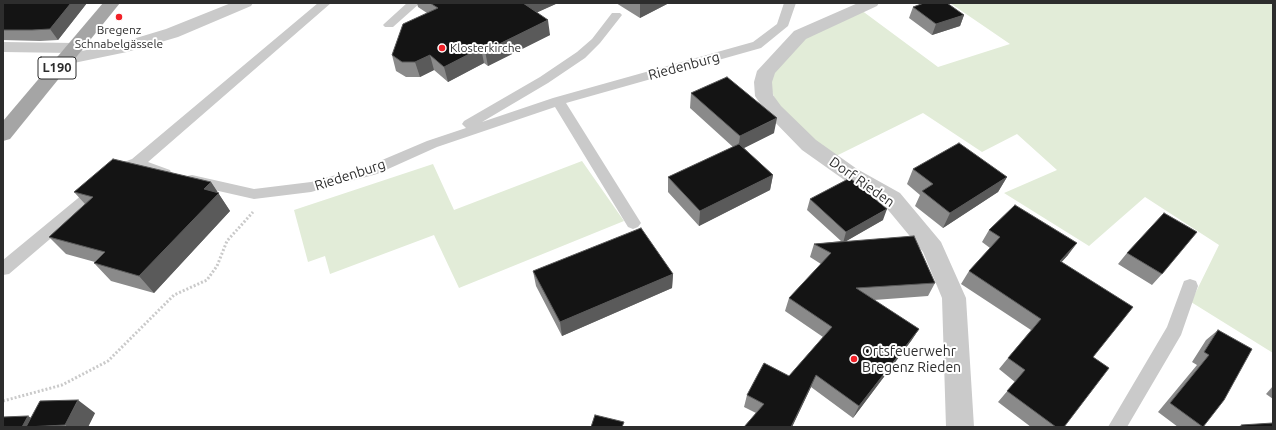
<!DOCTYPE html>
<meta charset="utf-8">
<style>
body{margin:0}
#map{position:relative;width:1276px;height:430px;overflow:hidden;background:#fff;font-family:Ubuntu,sans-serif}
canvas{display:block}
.frame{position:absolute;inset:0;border:4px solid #2d2d2d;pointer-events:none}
</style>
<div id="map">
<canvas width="1276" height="430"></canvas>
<div class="frame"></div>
</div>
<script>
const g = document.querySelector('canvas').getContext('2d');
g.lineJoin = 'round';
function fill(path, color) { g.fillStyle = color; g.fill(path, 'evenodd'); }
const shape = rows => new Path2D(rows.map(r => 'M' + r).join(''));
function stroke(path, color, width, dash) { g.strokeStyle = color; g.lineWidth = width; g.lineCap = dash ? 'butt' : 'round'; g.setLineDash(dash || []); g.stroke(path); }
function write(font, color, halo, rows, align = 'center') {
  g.font = font + ' Ubuntu,sans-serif'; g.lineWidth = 4; g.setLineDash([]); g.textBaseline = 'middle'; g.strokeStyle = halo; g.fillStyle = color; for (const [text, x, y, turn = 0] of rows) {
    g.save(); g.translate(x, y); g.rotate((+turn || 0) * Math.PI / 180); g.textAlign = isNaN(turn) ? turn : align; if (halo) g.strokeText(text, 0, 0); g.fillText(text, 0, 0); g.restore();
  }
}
const green = shape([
 [950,3,1273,3,1273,353,1191,302,1219,245,1145,197,1089,246,1004,193,1057,170,1017,134,982,152,923,113,832,158,779,109,768,82,777,63,803,38,861,10,938,67,1010,44],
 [582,161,624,221,459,288,434,235,330,274,325,256,308,262,294,210,433,164,454,210]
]);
const path = shape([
 [3,401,62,385,108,361,174,295,207,280,217,266,227,241,253,212]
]);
const lane = shape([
 [318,3,331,3,148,162,170,170,172,174,170,178,165,179,137,168,129,171,124,170,122,166,124,162,132,159,318,3],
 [407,3,420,3,393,27,385,27,383,25,385,23,407,3],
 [784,3,796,3,788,26,761,48,566,103,641,223,638,227,633,229,628,227,555,107,437,147,377,174,311,192,254,199,192,185,187,184,185,180,187,176,192,175,254,189,311,182,368,166,427,141,466,128,462,124,464,121,540,77,577,52,592,39,612,13,620,13,622,15,600,43,585,58,548,83,482,122,553,98,753,42,777,24,784,3],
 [99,184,104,185,106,189,104,193,9,274,3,275,3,260,94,185,99,184],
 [1190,279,1196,281,1198,286,1181,335,1127,427,1108,427,1167,327,1184,281,1190,279]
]);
const street = shape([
 [231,3,253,3,251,6,178,37,127,52,64,65,58,64,55,60,58,56,71,53,3,52,3,42,75,43,81,44,84,48,82,51,123,42,166,29,231,3],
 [858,3,879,3,877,6,806,39,775,73,772,82,773,95,781,106,816,140,857,169,900,193,941,242,966,298,974,427,946,427,942,298,923,252,884,205,843,179,802,150,767,114,755,96,754,82,757,71,794,31,858,3]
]);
const primary = shape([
 [103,3,120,3,10,139,3,141,3,121,103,3]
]);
const wall = shape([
 [3,3,87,3,58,40,40,41,3,40],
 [417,3,558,3,537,12,550,35,488,66,484,63,448,82,434,70,420,77,406,77,396,71,392,55,427,13,418,7],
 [616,3,669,3,640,18],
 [913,7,964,15,960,26,932,35,909,18],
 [691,93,774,133,744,148,773,175,770,190,699,226,668,192,668,177,733,147,690,108],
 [913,169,1007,177,998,192,943,228,915,206,920,195,907,184],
 [211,182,230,211,154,293,111,281,94,263,95,262,66,254,49,237,85,204,74,192],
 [810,199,883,220,846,241,935,283,928,296,874,300,919,329,911,341,853,418,811,387,792,427,744,427,756,413,744,407,747,395,789,376,823,337,785,311,789,298,821,264,810,257,814,244,841,241,807,210],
 [989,230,1068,255,1061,262,1093,357,1064,427,1031,427,998,402,1015,382,999,369,1031,330,961,284,969,271,990,248,982,242],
 [1127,253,1162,274,1152,285,1118,264],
 [533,271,673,274,672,288,562,336,536,286],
 [1218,330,1203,427,1178,427,1158,412,1197,365,1192,362,1206,340],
 [1273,386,1273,399,1266,394],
 [95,413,88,427,3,427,28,416,31,418],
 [1241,425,1273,427,1238,427]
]);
const shadedWall = shape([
 [71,3,87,3,58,40,50,29],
 [523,3,558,3,525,18],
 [640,3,669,3,640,18],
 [964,15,960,26,932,35,936,24],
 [548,20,550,35,488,66,485,51],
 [481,48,484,63,448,82,444,67],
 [430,55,434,70,420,77,415,62],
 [777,118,774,133,738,151,740,136],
 [773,175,770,190,699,226,700,211],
 [1007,177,998,192,943,228,950,213],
 [211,182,230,211,154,293,139,276,204,189],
 [887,209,883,220,843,243,846,232],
 [1077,243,1068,255,1051,274,1060,261],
 [673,274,672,288,562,336,560,322],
 [919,329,911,341,853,418,859,406],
 [816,375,811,387,792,427,791,427],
 [78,400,95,413,88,427,68,427,65,425],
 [28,416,43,426,22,427]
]);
const building = shape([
 [3,3,71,3,50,29,32,30,3,30,3,3],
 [430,3,523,3,548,20,485,51,481,48,444,67,430,55,415,62,402,62,392,55,403,24,438,8,430,3],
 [924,3,947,3,964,15,936,24,913,7,924,3],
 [727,77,777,118,740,136,691,93,727,77],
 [959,143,1007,177,950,213,922,191,933,184,913,169,959,143],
 [739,144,773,175,700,211,668,177,739,144],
 [113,159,211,182,204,189,219,193,139,276,94,263,105,252,49,237,93,197,74,192,113,159],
 [850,178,887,209,846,232,810,199,850,178],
 [1015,205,1077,243,1060,261,1133,307,1093,357,1109,368,1064,427,1056,427,1007,391,1025,370,1008,358,1041,319,969,271,1000,237,989,230,1015,205],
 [1164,213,1197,232,1162,274,1127,253,1164,213],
 [641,228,673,274,560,322,533,271,641,228],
 [914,236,935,283,856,288,919,329,859,406,816,375,791,427,744,427,764,404,747,395,764,363,789,376,832,327,789,298,831,253,814,244,914,236],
 [1218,330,1252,349,1224,400,1203,427,1170,403,1209,355,1204,352,1218,330],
 [78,400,65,425,26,427,40,401,78,400],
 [595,415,624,422,622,427,591,427,595,415],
 [28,416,22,427,3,427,3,417,28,416],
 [1273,423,1273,427,1243,427,1241,425,1273,423]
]);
const markers = [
 [119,17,4,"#f22027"],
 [442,48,4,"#f22027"],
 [854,359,4,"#f22027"]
];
const farPoinames = [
 ["Bregenz",119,30],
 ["Schnabelgässele",119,44],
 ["Klosterkirche",450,48,"left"]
];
const shields = [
 [57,68,38]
];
const shieldNames = [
 ["L190",57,68]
];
const streetNames = [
 ["Riedenburg",684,66,-15],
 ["Riedenburg",350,175,-18],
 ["Dorf Rieden",862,182,35]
];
const poiNames = [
 ["Ortsfeuerwehr",862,351],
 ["Bregenz Rieden",862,367]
];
fill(green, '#e2ecd8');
stroke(path, '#cacaca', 3, [2, 2]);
fill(lane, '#cacaca');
fill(street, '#cacaca');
fill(primary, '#a5a5a5');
fill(wall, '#8a8a8a');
fill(shadedWall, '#5a5a5a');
fill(building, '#141414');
stroke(building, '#5a5a5a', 1);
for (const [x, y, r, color] of markers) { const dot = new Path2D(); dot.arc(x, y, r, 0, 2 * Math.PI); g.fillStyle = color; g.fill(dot); stroke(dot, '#fff', 1.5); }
write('12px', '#2d2d2d', '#fff', farPoinames);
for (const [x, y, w] of shields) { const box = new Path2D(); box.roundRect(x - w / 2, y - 11, w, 22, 3); g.fillStyle = '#fff'; g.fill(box); stroke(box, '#2d2d2d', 1); }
write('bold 13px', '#2d2d2d', null, shieldNames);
write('14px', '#2d2d2d', '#fff', streetNames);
write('14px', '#2d2d2d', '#fff', poiNames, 'left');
</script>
